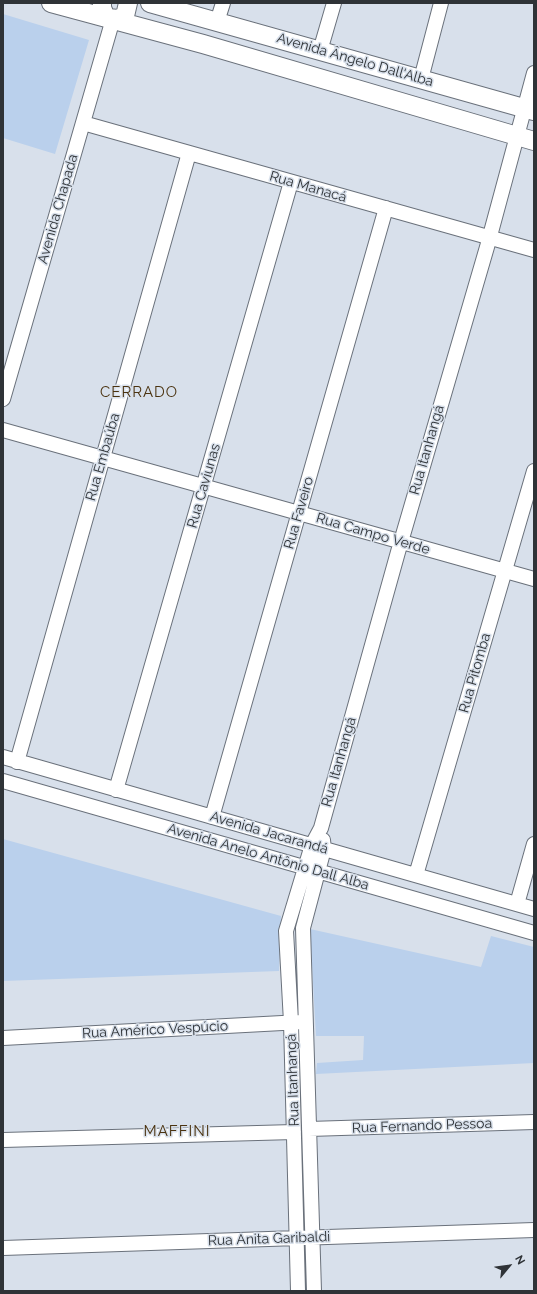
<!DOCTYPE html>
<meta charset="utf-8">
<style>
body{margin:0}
#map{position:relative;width:537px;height:1294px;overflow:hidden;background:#d8e0eb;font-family:Raleway,sans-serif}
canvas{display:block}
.frame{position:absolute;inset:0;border:4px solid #2f3337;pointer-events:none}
.north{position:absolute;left:489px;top:1246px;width:40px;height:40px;-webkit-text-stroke:3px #d8e0eb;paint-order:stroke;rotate:61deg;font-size:11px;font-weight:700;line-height:16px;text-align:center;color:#2f3337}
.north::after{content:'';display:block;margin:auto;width:14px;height:18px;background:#2f3337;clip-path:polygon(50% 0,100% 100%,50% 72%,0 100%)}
</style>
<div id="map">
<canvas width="537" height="1294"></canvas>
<div class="frame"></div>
<div class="north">N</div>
</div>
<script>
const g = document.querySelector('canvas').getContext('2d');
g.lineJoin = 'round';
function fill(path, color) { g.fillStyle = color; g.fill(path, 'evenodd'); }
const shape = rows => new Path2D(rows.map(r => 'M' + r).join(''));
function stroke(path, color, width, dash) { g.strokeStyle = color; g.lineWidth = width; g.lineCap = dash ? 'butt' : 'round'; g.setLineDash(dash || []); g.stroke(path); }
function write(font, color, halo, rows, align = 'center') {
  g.font = font + ' Raleway,sans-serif'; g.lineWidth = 3; g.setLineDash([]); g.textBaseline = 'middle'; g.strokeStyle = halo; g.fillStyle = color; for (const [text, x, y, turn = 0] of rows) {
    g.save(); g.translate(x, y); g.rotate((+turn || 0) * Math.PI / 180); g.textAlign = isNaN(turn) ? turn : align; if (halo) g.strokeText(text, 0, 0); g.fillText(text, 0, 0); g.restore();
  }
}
const green = shape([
 [3,14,89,40,55,154,3,138],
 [3,839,281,916,279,971,3,981],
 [310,929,481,967,491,936,534,947,534,1063,316,1074,317,1063,363,1060,364,1036,316,1036]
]);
const minor = shape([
 [217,22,223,3],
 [320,51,334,3],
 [421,79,441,3],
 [83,123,534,250],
 [3,399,113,19],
 [3,430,534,579],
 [3,757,534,909],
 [17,762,189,153],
 [3,781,534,933],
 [116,790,291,182],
 [212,817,386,208],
 [416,875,534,471],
 [517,904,534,844],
 [3,1038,301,1022],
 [309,1129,534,1122],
 [3,1140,294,1132],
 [3,1248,534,1230],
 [298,1291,291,1022,286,931,312,845,321,828,398,552,487,247,534,73],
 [314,1291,303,928,324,849,323,840]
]);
const major = shape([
 [51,3,203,44,534,141],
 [102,3,102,8,105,15,109,18,117,19,125,16,128,3],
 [150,3,534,111]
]);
const streetNames = [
 ["Avenida Ângelo Dall'Alba",355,60,16],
 ["Rua Manacá",308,187,16],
 ["Avenida Chapada",58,209,-74],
 ["Rua Itanhangá",427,450,-74],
 ["Rua Embaúba",103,457,-74],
 ["Rua Caviunas",204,486,-74],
 ["Rua Faveiro",299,513,-74],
 ["Rua Campo Verde",373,534,16],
 ["Rua Pitomba",475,673,-74],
 ["Rua Itanhangá",339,762,-74],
 ["Avenida Jacarandá",269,833,16],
 ["Avenida Anelo Antônio Dall Alba",268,857,16],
 ["Rua Américo Vespúcio",155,1030,-3],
 ["Rua Itanhangá",293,1080,-92],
 ["Rua Fernando Pessoa",422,1126,-2],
 ["Rua Anita Garibaldi",269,1239,-2]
];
const neighbourhoodNames = [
 ["CERRADO",139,392],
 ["MAFFINI",177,1131]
];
fill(green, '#bad0ec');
stroke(minor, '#6a717b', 16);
stroke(major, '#6a717b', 20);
stroke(minor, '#fff', 14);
stroke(major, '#fff', 18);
write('14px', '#2f3337', '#d8e0eb', streetNames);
g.letterSpacing = '1px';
write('15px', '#4b3310', '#d8e0eb', neighbourhoodNames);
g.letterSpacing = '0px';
</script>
